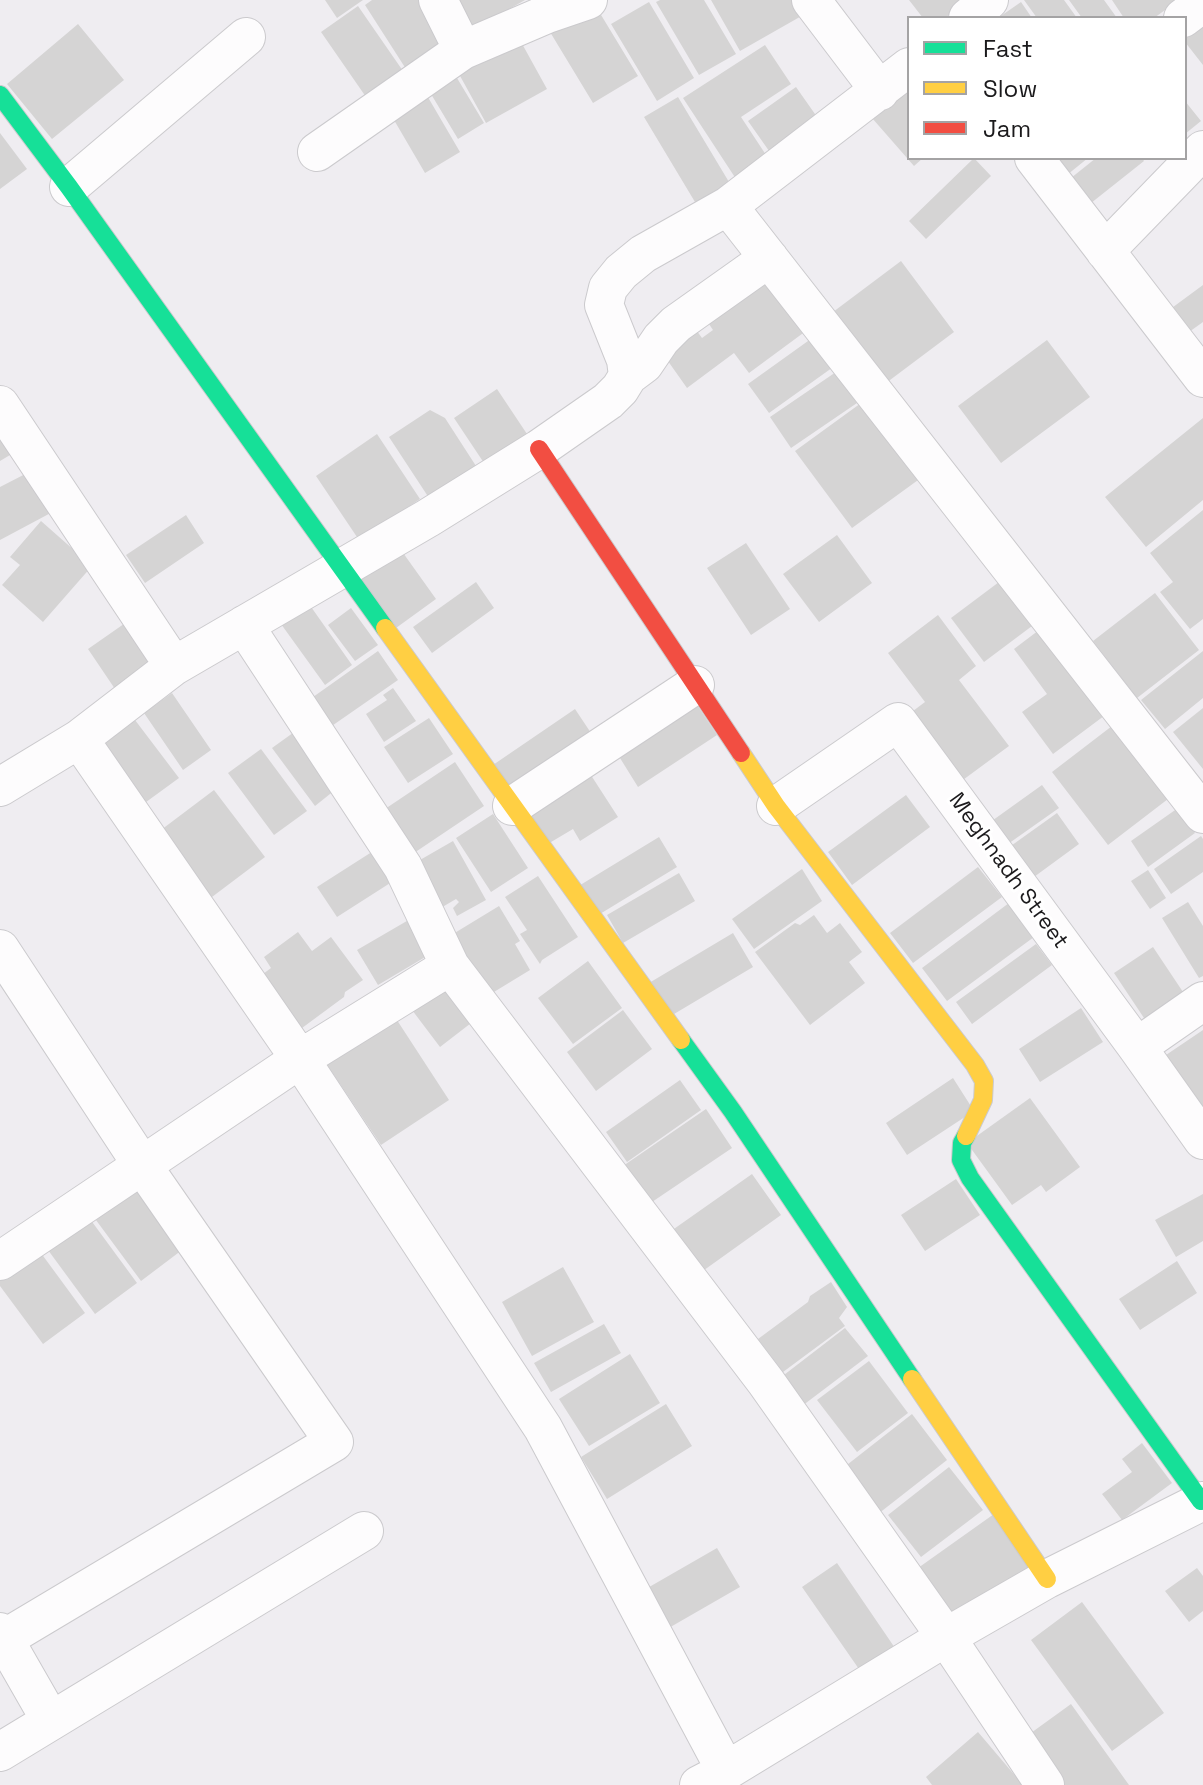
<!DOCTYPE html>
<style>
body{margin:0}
#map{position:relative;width:1203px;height:1785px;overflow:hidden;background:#efedf1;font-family:"Space Grotesk",sans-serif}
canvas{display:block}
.legend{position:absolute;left:907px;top:16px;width:280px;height:144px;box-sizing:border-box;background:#fff;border:2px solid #a4a3a4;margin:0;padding:10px 14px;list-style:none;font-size:24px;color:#1b1a1c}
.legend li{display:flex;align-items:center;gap:16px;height:40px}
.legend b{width:40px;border:2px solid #a4a3a4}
</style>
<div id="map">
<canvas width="1203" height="1785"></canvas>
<ul class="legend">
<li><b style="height:10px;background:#16e098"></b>Fast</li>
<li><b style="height:10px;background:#ffcf43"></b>Slow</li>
<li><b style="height:10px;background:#f24e42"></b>Jam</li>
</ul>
</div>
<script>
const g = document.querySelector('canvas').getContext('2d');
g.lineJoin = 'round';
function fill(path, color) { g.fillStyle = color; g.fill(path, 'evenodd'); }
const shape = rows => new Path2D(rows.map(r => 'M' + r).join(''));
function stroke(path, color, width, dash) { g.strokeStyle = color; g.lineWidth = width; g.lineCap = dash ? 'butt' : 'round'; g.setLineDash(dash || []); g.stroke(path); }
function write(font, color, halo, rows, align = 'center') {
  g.font = font + ' "Space Grotesk",sans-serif'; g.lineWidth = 6; g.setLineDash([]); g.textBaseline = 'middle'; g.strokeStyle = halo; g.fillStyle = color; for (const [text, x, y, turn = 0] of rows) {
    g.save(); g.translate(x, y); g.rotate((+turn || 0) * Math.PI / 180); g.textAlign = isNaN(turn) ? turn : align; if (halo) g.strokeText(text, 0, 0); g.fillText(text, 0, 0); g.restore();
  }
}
const building = shape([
 [325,0,363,0,337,18],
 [372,0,428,0,453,39,406,69,365,5],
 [450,0,525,0,469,32],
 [592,0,638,76,593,103,547,27],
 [660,0,704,0,736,54,699,75,656,2],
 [711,0,797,0,805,14,740,51],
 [909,0,958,0,962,5,945,18,923,18],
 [1024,0,1064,0,1077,18,1037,18],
 [1069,0,1104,0,1117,18,1082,18],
 [1112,0,1179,0,1154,18,1124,18],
 [649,2,694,78,657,101,611,24],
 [1021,2,1032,18,998,18],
 [358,6,403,71,366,97,321,32],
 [1203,13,1203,65,1185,42,1185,19],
 [78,24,124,80,52,139,7,84],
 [515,31,547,89,486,123,454,65],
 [765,45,791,84,741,117,770,161,738,182,683,98],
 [451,68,484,123,458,139,425,84],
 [909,86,909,158,923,158,914,166,872,118],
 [422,87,460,152,425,173,387,108],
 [796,87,822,124,774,158,748,121],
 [678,97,732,187,698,207,644,117],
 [1185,101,1201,121,1185,134],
 [0,133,27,169,0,189],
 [974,158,991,176,926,239,909,221],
 [1036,158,1088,158,1057,183],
 [1096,158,1142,158,1144,161,1081,211,1061,186],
 [901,261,954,332,882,386,829,315],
 [763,266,810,328,749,373,734,353,687,388,658,347,691,323,702,338,713,330,701,312],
 [1203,285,1203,322,1182,337,1165,313],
 [815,336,836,365,769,413,748,384],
 [1047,340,1090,397,1001,463,958,406],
 [836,372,857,403,791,448,770,417],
 [497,389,527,434,484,463,454,418],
 [868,398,925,475,852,528,795,451],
 [430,410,445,418,476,466,429,498,389,437],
 [1203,418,1203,500,1146,547,1105,497],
 [0,426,15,452,0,461],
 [377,434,420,499,359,540,316,476],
 [33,470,60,508,0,540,0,487],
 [1203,510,1203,619,1190,629,1160,592,1173,582,1150,553],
 [186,515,204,543,145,583,126,555],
 [41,521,92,566,43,622,2,585,20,565,10,557],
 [837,535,872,583,819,622,783,574],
 [396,543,436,599,396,628,355,571],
 [746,543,790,609,751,635,707,568],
 [1003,579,1036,623,984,662,951,618],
 [476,582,494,608,432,653,413,627],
 [1155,593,1199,650,1137,698,1093,641],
 [309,604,352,665,325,685,281,624],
 [351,608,378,645,355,661,328,625],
 [938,615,976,666,959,680,1009,746,952,788,901,720,925,702,888,653],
 [131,619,157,660,115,689,88,649],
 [1047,624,1112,710,1053,754,1022,712,1047,694,1014,649],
 [378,651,398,680,326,730,306,702],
 [1203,651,1203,698,1165,729,1141,700],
 [393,688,416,721,384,742,366,714,387,700,383,695],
 [172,693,211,750,183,770,144,713],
 [693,699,717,735,638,787,615,750],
 [1203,708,1203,769,1173,732],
 [575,709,595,739,510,798,490,767],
 [429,718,453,754,408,783,384,747],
 [135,720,179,778,142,805,99,748],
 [1112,726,1168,799,1108,845,1052,772],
 [297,730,340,786,315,806,272,748],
 [261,749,307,811,274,835,228,773],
 [455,762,484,806,411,855,382,811],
 [587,769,618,817,580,841,573,829,546,845,523,809],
 [1042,785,1059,808,998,851,982,828],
 [214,790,265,857,208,900,157,833],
 [906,795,930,827,852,885,828,852],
 [1178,808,1195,833,1148,867,1131,841],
 [1057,813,1079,844,1023,885,1001,853],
 [493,814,528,868,491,892,456,838],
 [1201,836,1203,839,1203,872,1171,894,1154,869],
 [659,837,677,867,595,917,577,887],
 [453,841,486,900,457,916,453,908,459,902,456,899,439,909,413,864],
 [378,848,398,878,337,917,317,887],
 [978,867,1002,897,913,963,890,933],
 [802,869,822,901,754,949,732,919],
 [1148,870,1166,898,1150,909,1131,881],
 [679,873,695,901,623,943,607,915],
 [538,876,578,937,542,960,540,964,520,934,527,930,505,897],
 [1188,902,1203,926,1203,976,1199,978,1162,918],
 [1009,903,1034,937,947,1001,922,968],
 [499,906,520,941,515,944,530,970,489,995,453,934],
 [814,915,827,933,840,923,862,952,849,962,865,983,810,1025,755,952,795,923,800,925],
 [412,918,432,953,378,985,357,950],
 [298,932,312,951,331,937,363,980,345,992,344,997,302,1028,263,974,271,968,264,957],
 [733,933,753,967,669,1017,649,983],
 [1036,944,1052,965,972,1024,956,1002],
 [1153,947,1185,995,1146,1021,1114,973],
 [588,961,622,1008,573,1044,538,998],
 [443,980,475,1020,440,1047,409,1006],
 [1081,1008,1103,1042,1040,1082,1019,1049],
 [623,1010,652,1049,596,1091,567,1052],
 [393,1014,449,1100,381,1145,324,1060],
 [1203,1030,1203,1110,1166,1055],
 [953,1078,974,1111,907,1155,886,1123],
 [680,1080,701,1110,627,1162,606,1132],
 [1030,1098,1080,1167,1046,1192,1041,1185,1012,1205,967,1143],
 [706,1109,732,1148,649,1204,623,1166],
 [752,1174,781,1215,700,1273,671,1231],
 [956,1179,980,1215,925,1251,901,1215],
 [136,1186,182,1250,141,1281,93,1216],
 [1203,1194,1203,1241,1176,1257,1155,1220],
 [90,1219,137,1283,95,1314,48,1250],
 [38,1249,85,1313,43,1344,0,1286,0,1277],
 [1177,1261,1197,1293,1140,1330,1119,1299],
 [563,1267,594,1322,532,1356,502,1302],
 [831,1282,847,1307,839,1318,845,1326,783,1372,758,1339,808,1302,810,1296],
 [604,1324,621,1353,551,1392,534,1363],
 [845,1328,868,1356,802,1406,780,1378],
 [630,1354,660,1403,589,1446,559,1399],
 [869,1361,908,1413,857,1452,817,1400],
 [666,1404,692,1446,607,1499,581,1457],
 [912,1414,947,1460,878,1514,843,1468],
 [1142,1443,1172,1483,1122,1520,1102,1494,1132,1472,1122,1459],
 [949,1467,983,1510,921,1557,888,1515],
 [994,1514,1030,1566,947,1624,911,1573],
 [717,1548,740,1587,667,1629,644,1590],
 [837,1563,895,1648,861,1672,802,1587],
 [1197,1568,1203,1576,1203,1611,1189,1622,1165,1591],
 [1082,1602,1164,1713,1112,1751,1031,1640],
 [1071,1704,1129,1785,1058,1785,1024,1738],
 [978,1732,1023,1785,932,1785,926,1777]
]);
const street = shape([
 [811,0,880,91],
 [968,18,989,0],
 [1183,18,1203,3],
 [463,50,547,14,588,0],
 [317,152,463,50,438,0],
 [1034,158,1203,378],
 [69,187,246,37],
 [728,206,1203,814],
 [1105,251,1203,150],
 [628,376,644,364,661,339,676,324,769,258],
 [0,405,174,666],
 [79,739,300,1059,543,1428,726,1771],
 [0,787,79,739,174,666,428,518,539,449,608,401,620,389,628,376,626,360,604,305,608,288,621,272,643,254,728,206,909,67],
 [512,806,695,685],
 [776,806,898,722,1137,1047,1203,1140],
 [0,949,142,1165,334,1442,4,1639],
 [450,966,766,1382,946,1637,1045,1785],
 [1137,1047,1203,1001],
 [0,1261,300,1059,450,966,403,867,244,625],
 [0,1632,51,1721],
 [0,1752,364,1531],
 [699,1785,726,1771,946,1637,1047,1579,1203,1501]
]);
const fast = shape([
 [0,95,69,187,385,628],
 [681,1040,733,1112,912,1379],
 [966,1136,962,1143,961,1160,970,1178,1201,1501]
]);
const slow = shape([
 [385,628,681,1040],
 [741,753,776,806,975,1065,984,1081,983,1100,966,1136],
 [912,1379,1047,1579]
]);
const jam = shape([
 [539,449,741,753]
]);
const streetNames = [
 ["Meghnadh Street",1008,871,54]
];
fill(building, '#d5d4d4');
stroke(street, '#cbcacd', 40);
stroke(fast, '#cbcacd', 20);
stroke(slow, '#cbcacd', 20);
stroke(jam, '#cbcacd', 20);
stroke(street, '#fdfcfd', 38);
stroke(fast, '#16e098', 18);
stroke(slow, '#ffcf43', 18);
stroke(jam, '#f24e42', 18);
write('22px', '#1b1a1c', '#fff', streetNames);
</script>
